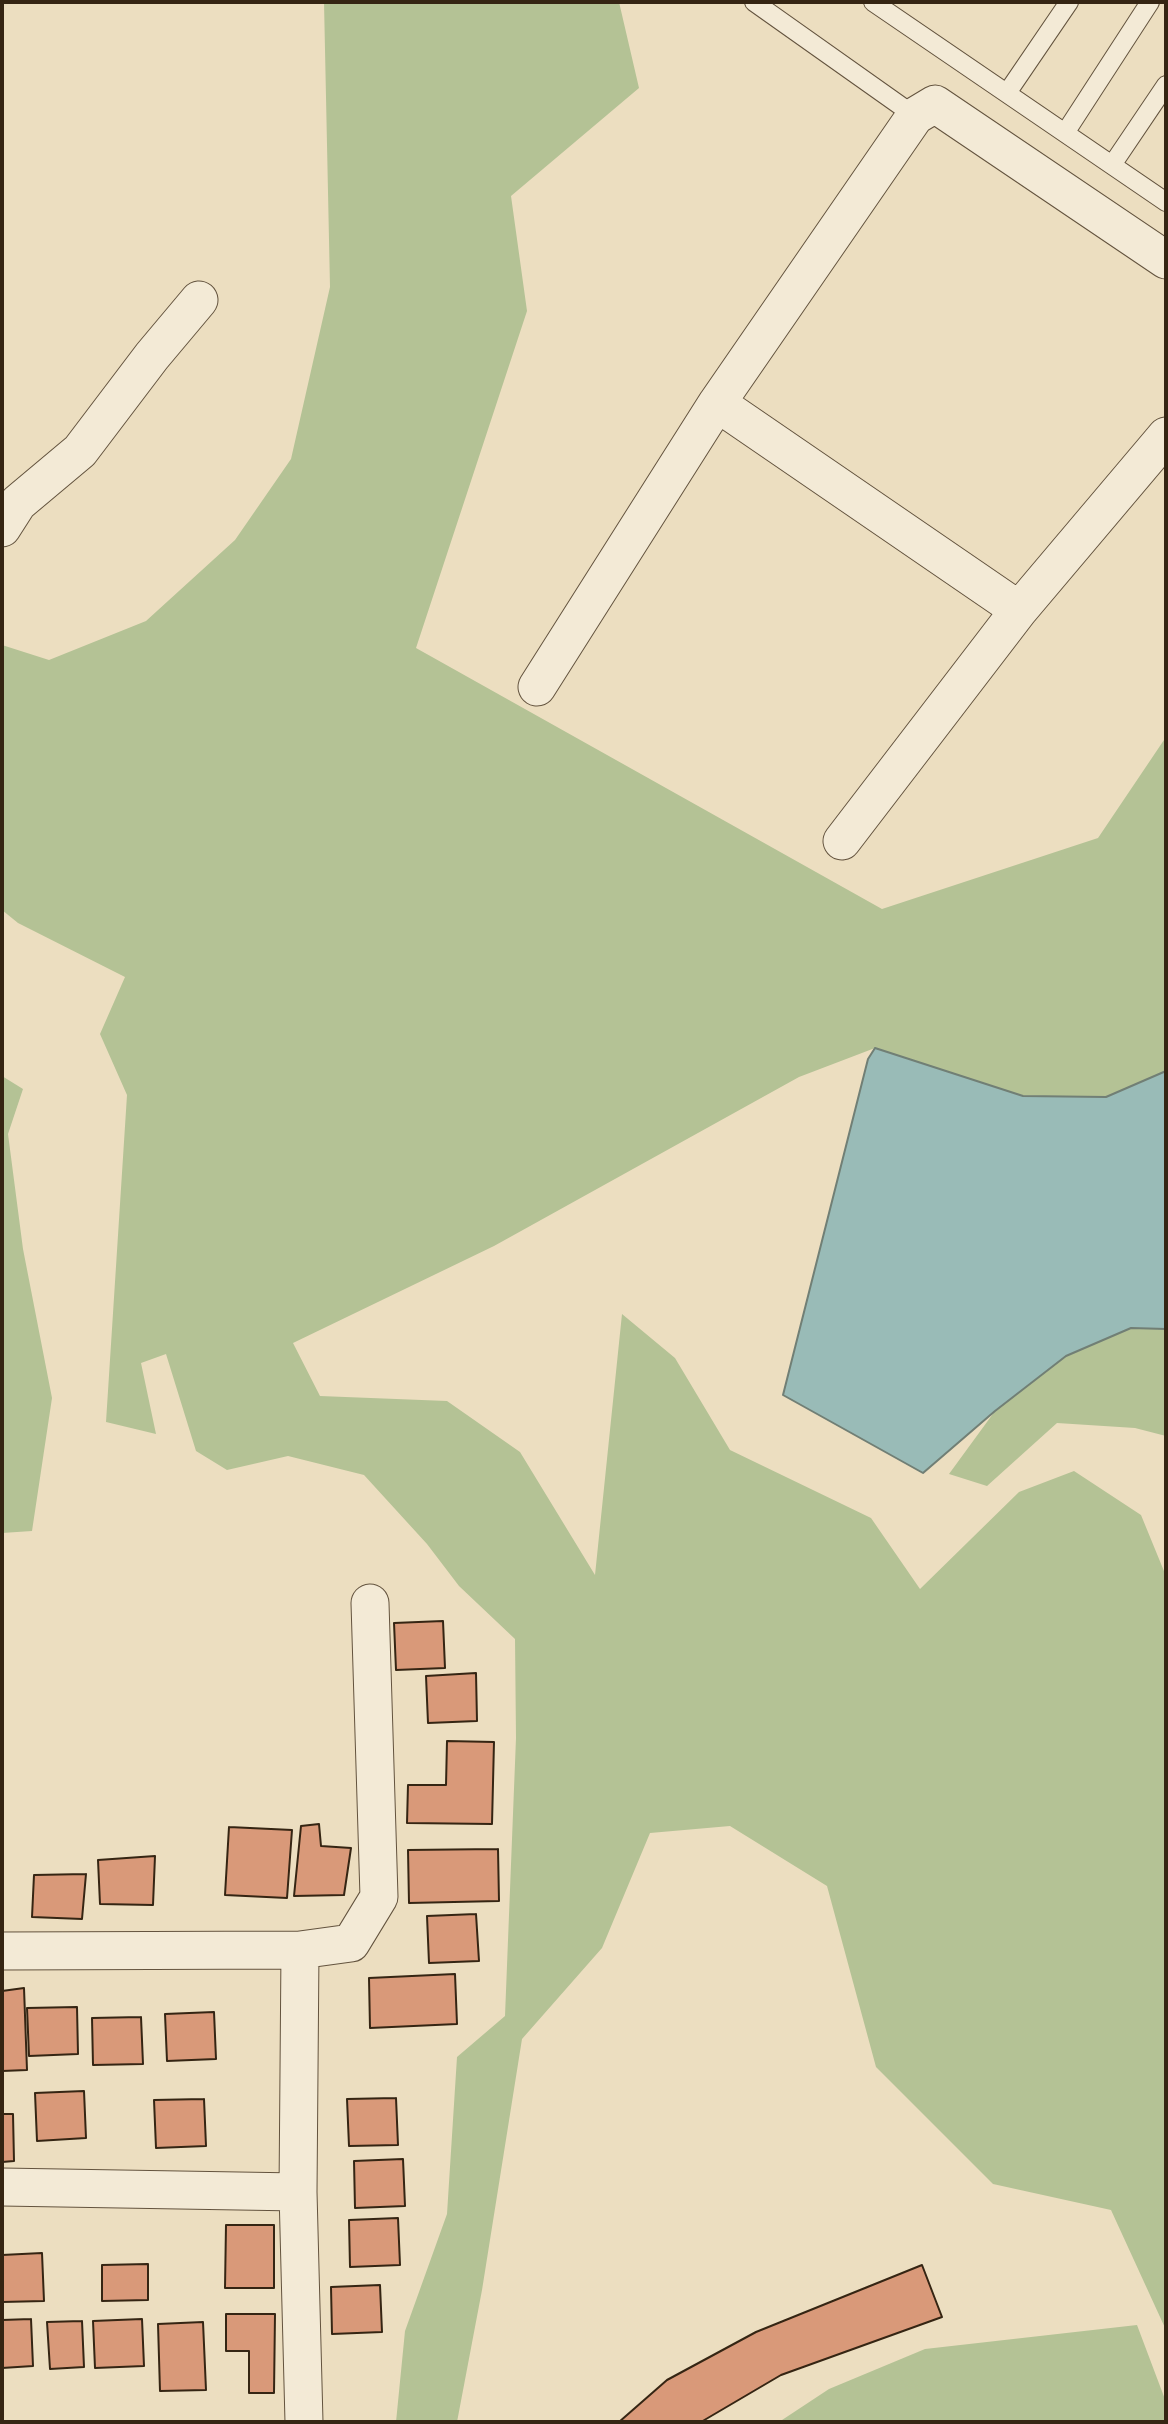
<!DOCTYPE html>
<style>
body{margin:0}
#map{position:relative;width:1168px;height:2424px;overflow:hidden;background:#ecdec0;font-family:Cardo,serif}
canvas{display:block}
.frame{position:absolute;inset:0;border:4px solid #352513;pointer-events:none}
</style>
<div id="map">
<canvas width="1168" height="2424"></canvas>
<div class="frame"></div>
</div>
<script>
const g = document.querySelector('canvas').getContext('2d');
g.lineJoin = 'round';
function fill(path, color) { g.fillStyle = color; g.fill(path, 'evenodd'); }
const shape = rows => new Path2D(rows.map(r => 'M' + r).join(''));
function stroke(path, color, width, dash) { g.strokeStyle = color; g.lineWidth = width; g.lineCap = dash ? 'butt' : 'round'; g.setLineDash(dash || []); g.stroke(path); }
const green = shape([
 [324,2,619,2,639,88,511,196,527,311,416,648,882,909,1098,838,1166,737,1166,1071,1106,1097,1023,1096,875,1048,799,1077,494,1246,293,1343,320,1396,447,1401,520,1452,595,1575,622,1314,675,1358,730,1450,871,1518,920,1589,1019,1492,1074,1471,1141,1515,1166,1576,1166,2330,1111,2210,993,2184,876,2067,827,1886,730,1826,650,1833,602,1948,522,2039,482,2290,457,2422,396,2422,405,2331,447,2214,457,2057,505,2016,516,1738,515,1639,459,1586,427,1544,364,1475,288,1456,227,1470,196,1451,166,1354,141,1363,156,1434,106,1422,127,1095,100,1034,125,977,18,923,2,910,2,645,49,660,146,621,235,540,291,459,330,287],
 [2,1076,23,1089,8,1134,23,1249,52,1398,32,1531,2,1533],
 [1131,1328,1166,1329,1166,1436,1135,1428,1057,1423,987,1486,949,1474,995,1411,1066,1356],
 [1137,2325,1166,2402,1166,2422,779,2422,829,2389,925,2349]
]);
const water = shape([
 [875,1048,1023,1096,1106,1097,1166,1071,1166,1329,1131,1328,1066,1356,995,1411,923,1473,783,1395,868,1059,875,1048]
]);
const building = shape([
 [443,1621,445,1668,396,1670,394,1623,443,1621],
 [476,1673,477,1721,428,1723,426,1676,476,1673],
 [447,1741,494,1742,492,1824,407,1823,408,1785,446,1785,447,1741],
 [319,1824,321,1846,351,1848,344,1895,294,1896,301,1826,319,1824],
 [229,1827,292,1830,287,1898,225,1895,229,1827],
 [498,1849,499,1901,409,1903,408,1850,498,1849],
 [155,1856,153,1905,100,1904,98,1860,155,1856],
 [86,1874,82,1919,32,1917,34,1875,86,1874],
 [476,1914,479,1961,429,1963,427,1916,476,1914],
 [455,1974,457,2024,370,2028,369,1978,455,1974],
 [24,1988,27,2070,2,2071,2,1991,24,1988],
 [77,2007,78,2054,29,2056,27,2008,77,2007],
 [214,2012,216,2059,167,2061,165,2014,214,2012],
 [141,2017,143,2064,93,2065,92,2018,141,2017],
 [84,2091,86,2138,37,2141,35,2093,84,2091],
 [396,2098,398,2145,349,2146,347,2099,396,2098],
 [204,2099,206,2146,156,2148,154,2100,204,2099],
 [2,2114,13,2114,14,2161,2,2162,2,2114],
 [403,2159,405,2206,355,2208,354,2161,403,2159],
 [398,2218,400,2265,350,2267,349,2220,398,2218],
 [226,2225,274,2225,274,2288,225,2288,226,2225],
 [42,2253,44,2301,2,2302,2,2255,42,2253],
 [148,2264,148,2300,102,2301,102,2265,148,2264],
 [922,2265,942,2317,781,2375,701,2422,619,2422,667,2380,756,2332,922,2265],
 [380,2285,382,2332,332,2334,331,2287,380,2285],
 [226,2314,275,2314,274,2393,249,2393,249,2351,226,2351,226,2314],
 [31,2319,33,2366,2,2368,2,2320,31,2319],
 [142,2319,144,2366,95,2368,93,2321,142,2319],
 [82,2321,84,2367,50,2369,47,2322,82,2321],
 [203,2322,206,2390,160,2391,158,2324,203,2322]
]);
const service = shape([
 [754,2,915,116],
 [873,2,1166,202],
 [1007,93,1069,2],
 [1065,133,1150,2],
 [1112,165,1166,85]
]);
const minor = shape([
 [717,403,1019,610],
 [2,528,18,503,80,451,152,356,199,300],
 [537,687,717,403,915,116,935,104,1166,260],
 [842,841,1019,610,1166,436],
 [300,1950,298,2192,304,2422],
 [2,1951,300,1950,351,1943,379,1897,370,1603],
 [2,2187,298,2192]
]);
fill(green, '#b4c295');
fill(water, '#99bbb7');
stroke(water, '#717f75', 2);
fill(building, '#d99979');
stroke(building, '#352513', 2);
stroke(service, '#63533e', 20);
stroke(minor, '#63533e', 39);
stroke(service, '#f3ead6', 18);
stroke(minor, '#f3ead6', 37);
</script>
